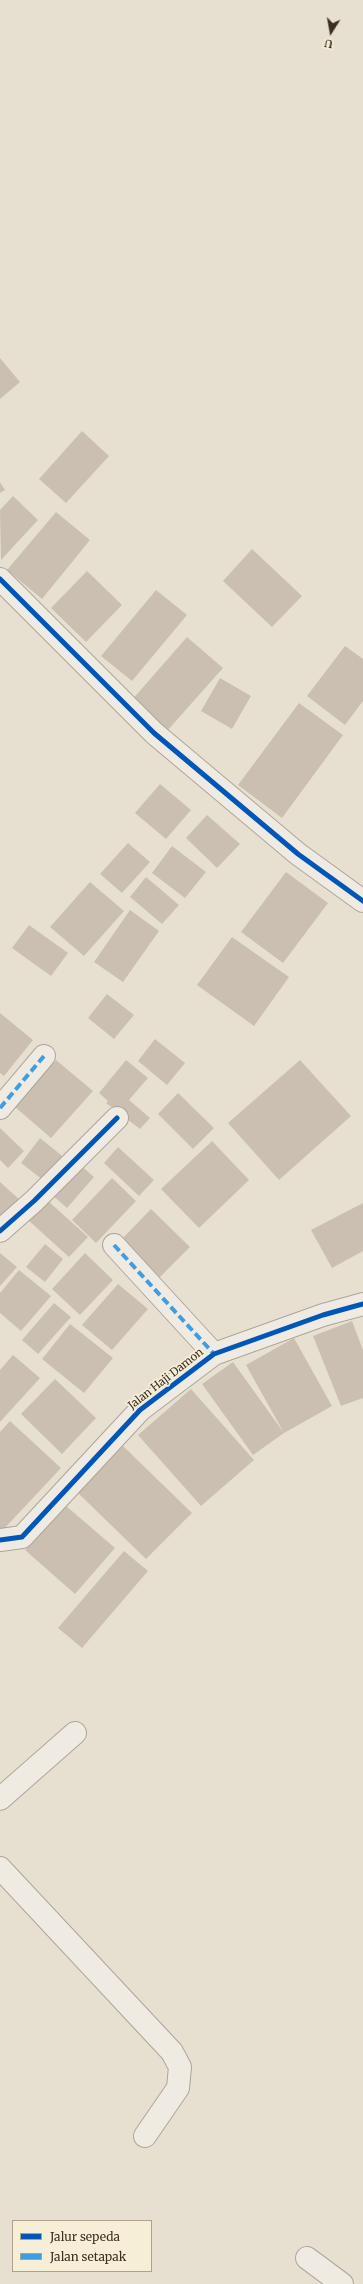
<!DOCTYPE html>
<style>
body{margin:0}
#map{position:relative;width:363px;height:2284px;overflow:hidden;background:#e7e0d1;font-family:Merriweather,serif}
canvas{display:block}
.legend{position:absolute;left:12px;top:2220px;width:140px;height:52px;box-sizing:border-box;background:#f7eed8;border:1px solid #ada18e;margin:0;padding:5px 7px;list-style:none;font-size:12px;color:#3d2e20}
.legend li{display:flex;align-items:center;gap:8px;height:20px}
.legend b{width:20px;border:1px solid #ada18e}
.north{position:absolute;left:311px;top:12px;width:40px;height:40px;-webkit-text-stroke:3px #f7eed8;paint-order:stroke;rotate:191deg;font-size:11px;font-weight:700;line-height:16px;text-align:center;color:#3d2e20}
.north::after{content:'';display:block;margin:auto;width:14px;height:18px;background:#3d2e20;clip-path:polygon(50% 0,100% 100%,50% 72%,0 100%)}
</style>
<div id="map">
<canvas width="363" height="2284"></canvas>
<ul class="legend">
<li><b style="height:5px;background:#0057b8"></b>Jalur sepeda</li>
<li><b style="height:5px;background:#3f9de0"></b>Jalan setapak</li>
</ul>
<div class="north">U</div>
</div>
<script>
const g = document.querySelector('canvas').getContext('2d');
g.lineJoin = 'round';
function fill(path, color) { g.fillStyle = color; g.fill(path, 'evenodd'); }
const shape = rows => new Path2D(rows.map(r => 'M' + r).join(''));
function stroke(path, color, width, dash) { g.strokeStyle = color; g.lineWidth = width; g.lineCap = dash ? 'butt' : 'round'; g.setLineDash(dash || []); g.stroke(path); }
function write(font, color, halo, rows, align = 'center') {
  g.font = font + ' Merriweather,serif'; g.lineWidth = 3.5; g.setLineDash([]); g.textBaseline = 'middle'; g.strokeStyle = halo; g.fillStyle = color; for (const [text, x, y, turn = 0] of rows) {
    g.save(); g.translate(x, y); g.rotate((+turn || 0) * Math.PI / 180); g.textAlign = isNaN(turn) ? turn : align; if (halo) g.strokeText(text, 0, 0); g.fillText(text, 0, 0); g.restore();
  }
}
const building = shape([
 [0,358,20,382,0,399],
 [82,431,109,456,66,503,39,479],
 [0,482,5,490,0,493],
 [13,496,38,520,1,560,0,510],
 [56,512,90,540,42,599,7,570],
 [252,549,302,596,272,627,223,581],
 [87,571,122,605,86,642,51,608],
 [156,590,187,615,132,681,101,656],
 [187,637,223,668,167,731,131,701],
 [345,646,363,659,363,701,345,725,307,696],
 [220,678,251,696,232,729,201,711],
 [299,703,343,735,282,818,238,785],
 [160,784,191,810,166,839,135,813],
 [207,815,240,844,217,868,186,838],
 [128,843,150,862,122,893,100,874],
 [172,846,206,872,185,898,152,873],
 [286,872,328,903,283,963,241,932],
 [146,877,179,905,162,924,130,897],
 [90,882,124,911,84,956,50,927],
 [130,910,159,931,123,982,94,962],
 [29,925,68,953,51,976,12,948],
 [232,937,289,977,254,1026,197,985],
 [107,994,134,1015,114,1039,88,1018],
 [0,1013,33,1040,4,1076,0,1073],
 [155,1039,185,1063,167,1085,138,1061],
 [56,1060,93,1091,51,1138,15,1107],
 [126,1060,148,1078,129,1100,150,1118,140,1129,106,1103,108,1101,99,1093],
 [300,1060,351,1116,279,1180,228,1123],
 [178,1093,214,1128,193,1149,158,1114],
 [0,1128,24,1151,8,1168,0,1160],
 [40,1138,66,1159,47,1183,21,1163],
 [212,1141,249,1180,199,1228,161,1189],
 [118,1147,154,1180,139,1196,104,1163],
 [79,1164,94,1177,67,1208,52,1195],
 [112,1178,136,1201,96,1243,72,1220],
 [0,1182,21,1201,0,1224],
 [47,1200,88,1237,69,1257,28,1220],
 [363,1203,363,1251,332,1268,311,1230],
 [151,1209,190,1247,157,1280,118,1243],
 [45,1244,63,1259,45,1282,26,1267],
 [0,1253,17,1267,0,1286],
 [85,1253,113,1280,80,1315,52,1289],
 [19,1270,51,1296,21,1331,0,1313,0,1293],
 [118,1284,148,1309,112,1350,82,1325],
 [54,1303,71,1317,38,1354,22,1340],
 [352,1321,363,1350,363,1398,341,1406,313,1336],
 [70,1324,113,1358,84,1393,42,1359],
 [294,1338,332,1406,284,1433,253,1455,202,1384,233,1362,284,1433,246,1365],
 [13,1355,40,1378,0,1422,0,1370],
 [55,1379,96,1418,62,1454,21,1414],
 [191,1389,254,1460,201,1506,138,1435],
 [10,1421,61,1468,2,1531,0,1530,0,1432],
 [123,1446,192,1513,146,1559,77,1492],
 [65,1505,115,1548,75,1594,25,1550],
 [124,1551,148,1571,82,1648,58,1628]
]);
const minor = shape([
 [0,579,154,733,298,854,363,901],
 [0,1108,44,1056],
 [0,1231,34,1201,117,1118],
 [114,1245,214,1354],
 [0,1540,22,1537,140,1410,214,1354,323,1315,363,1304],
 [0,1799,75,1733],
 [0,1868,172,2052,180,2067,178,2088,145,2136],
 [307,2258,342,2284]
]);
const quiet = shape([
 [0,1108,44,1056],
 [114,1245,214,1354]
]);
const cycleway = shape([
 [0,579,154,733,298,854,363,901],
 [0,1231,34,1201,117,1118],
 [0,1540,22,1537,140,1410,214,1354,323,1315,363,1304]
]);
const streetNames = [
 ["Jalan Haji Damon",166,1379,-38]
];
fill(building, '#cbbfb2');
stroke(minor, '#ada599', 24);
stroke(minor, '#efebe3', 22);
stroke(quiet, '#3f9de0', 4, [8, 4]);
stroke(cycleway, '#0057b8', 5);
write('11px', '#3d2e20', '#f7eed8', streetNames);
</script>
